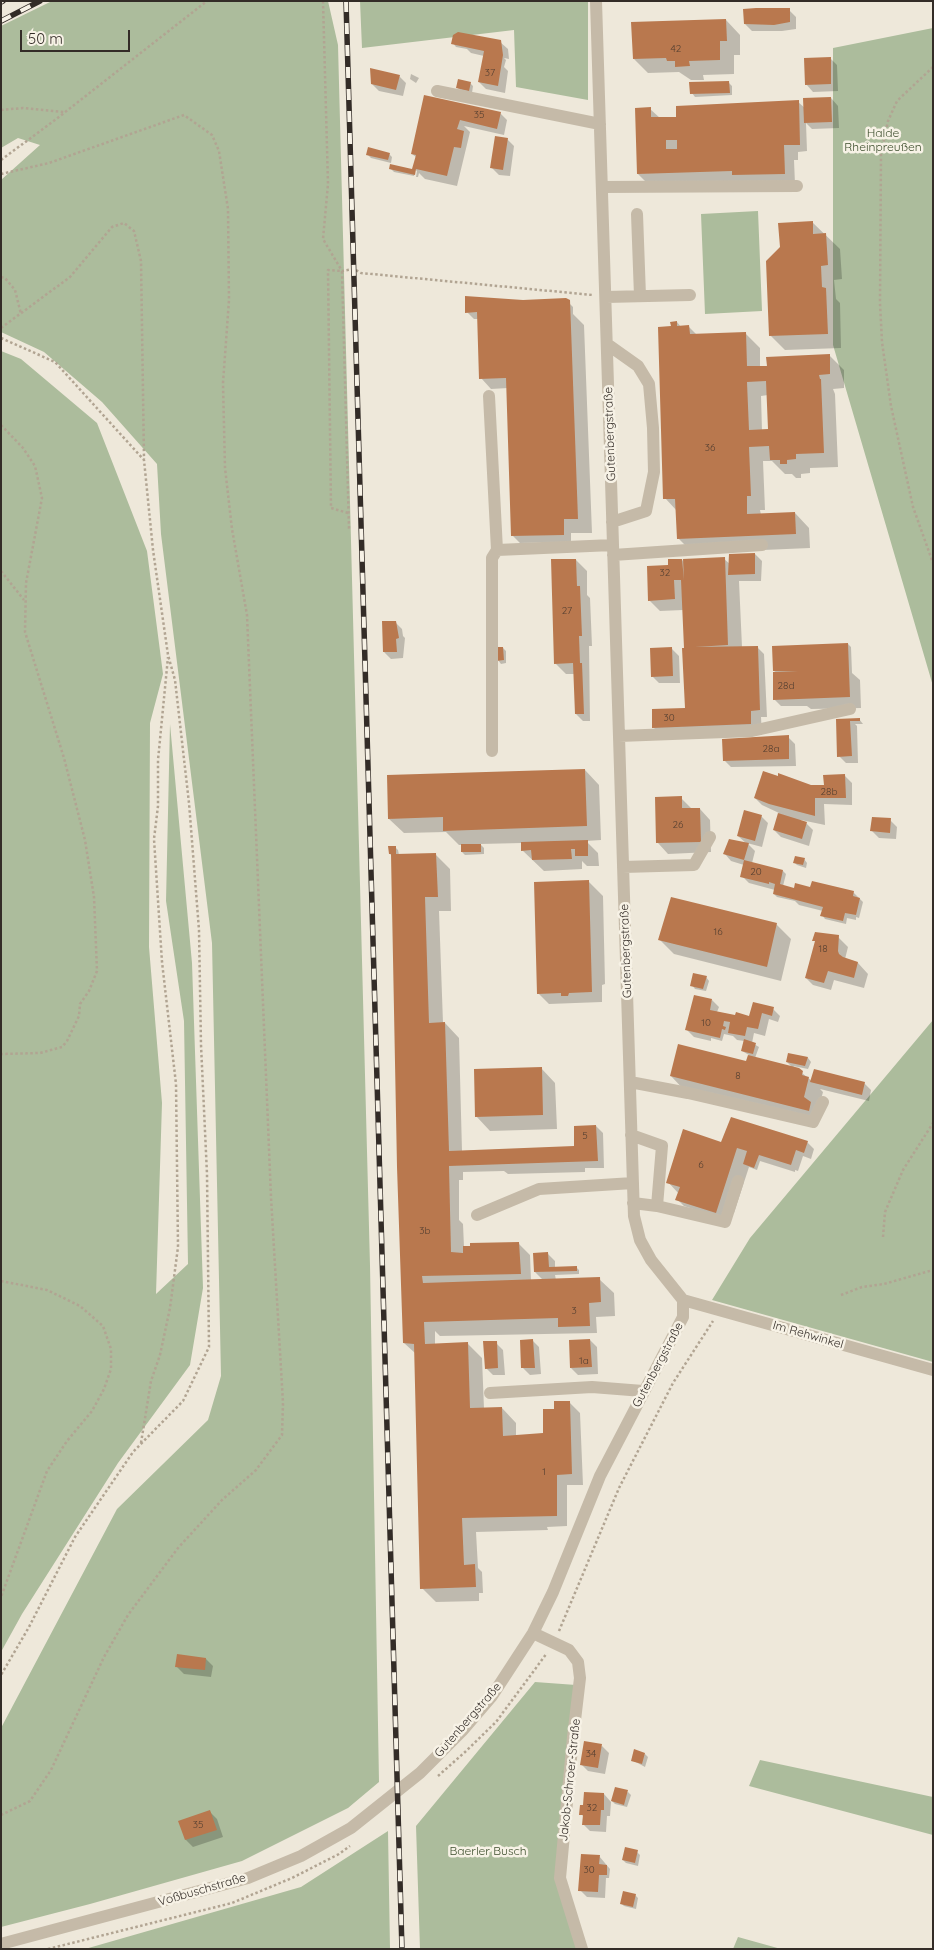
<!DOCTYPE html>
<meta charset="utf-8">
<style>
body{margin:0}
#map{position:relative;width:934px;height:1950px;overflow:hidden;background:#eee8da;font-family:Quicksand,sans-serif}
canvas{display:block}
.frame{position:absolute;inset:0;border:2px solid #332c27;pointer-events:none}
.scale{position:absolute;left:20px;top:30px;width:110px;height:22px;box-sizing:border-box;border:2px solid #332c27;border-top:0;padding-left:6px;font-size:15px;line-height:18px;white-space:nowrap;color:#332c27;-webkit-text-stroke:4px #f7f2e6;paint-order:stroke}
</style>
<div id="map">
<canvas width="934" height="1950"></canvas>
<div class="frame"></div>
<div class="scale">50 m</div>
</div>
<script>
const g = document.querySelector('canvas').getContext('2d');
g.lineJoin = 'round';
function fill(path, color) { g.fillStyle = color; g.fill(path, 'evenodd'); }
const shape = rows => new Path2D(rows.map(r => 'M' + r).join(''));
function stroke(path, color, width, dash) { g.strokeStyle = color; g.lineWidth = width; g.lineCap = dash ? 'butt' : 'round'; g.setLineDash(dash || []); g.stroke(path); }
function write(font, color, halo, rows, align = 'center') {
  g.font = font + ' Quicksand,sans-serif'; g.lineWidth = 5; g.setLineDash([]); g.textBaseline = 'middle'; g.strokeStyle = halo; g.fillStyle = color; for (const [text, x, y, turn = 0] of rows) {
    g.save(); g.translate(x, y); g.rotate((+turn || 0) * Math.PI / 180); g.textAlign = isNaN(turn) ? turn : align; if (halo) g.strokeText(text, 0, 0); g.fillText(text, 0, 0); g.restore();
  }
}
const green = shape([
 [52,1,328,1,338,45,370,1265,379,1782,348,1808,242,1861,90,1904,1,1927,1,1728,117,1509,208,1420,221,1376,212,943,161,534,157,464,102,402,44,352,1,332,1,180,40,145,18,138,1,148,1,26],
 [360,1,588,1,588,100,516,87,514,30,362,48],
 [933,28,933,686,833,345,833,48],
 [758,211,762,311,705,314,701,214],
 [1,351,21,359,97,423,147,551,163,674,150,723,149,947,162,1103,156,1294,188,1264,184,1021,166,901,170,724,192,963,203,1288,190,1365,118,1463,22,1614,1,1652],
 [933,1020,933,1362,712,1300,750,1238],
 [535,1682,576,1685,557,1878,578,1949,420,1949,416,1826],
 [760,1760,933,1797,933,1835,749,1786],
 [388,1831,390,1949,85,1949,301,1887],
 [738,1937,781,1949,733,1949]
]);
const shadow = shape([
 [789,10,796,17,796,29,782,31,752,31,745,24],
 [726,20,740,35,740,55,734,55,734,74,703,75,704,80,691,80,679,72,648,73,634,59],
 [500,42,508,49,509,59,504,58,507,61,506,60,504,67,508,71,505,93,486,89,479,82,484,56,471,53,467,49,456,47,453,43],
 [830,58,837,65,838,91,813,92,806,84],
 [411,74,419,78,416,83,410,79],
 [399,76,406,83,403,96,379,91,372,84],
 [470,83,473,86,472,93,461,91,457,87],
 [729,83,732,86,732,95,695,97,692,93],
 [425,97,500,113,507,120,504,135,464,126,470,132,457,186,425,179,419,173,418,177,416,177,417,171,415,171,414,176,394,172,390,168,391,165,417,171,414,168,416,157,412,154],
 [831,98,838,106,839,128,812,129,806,123,807,151,798,152,798,160,794,160,795,184,652,188,638,174,650,109,660,118,677,118,798,102,805,108],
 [507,139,514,146,510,176,499,175,492,168],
 [389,154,392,157,391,163,371,158,368,155],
 [812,222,840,249,842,279,834,280,836,299,840,303,841,348,785,350,770,335,781,248],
 [565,299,573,307,573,314,584,325,592,533,571,533,571,542,520,543,513,536,508,388,491,389,481,378,478,319,474,319,467,312,520,301],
 [677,322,681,327,689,327,697,335,745,333,760,348,760,367,829,355,844,370,844,388,833,389,835,394,838,467,810,468,810,473,801,474,801,478,796,478,792,474,785,474,772,461,763,461,765,510,760,510,761,515,795,513,809,528,810,548,693,553,678,538,677,511,665,498,672,327],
 [768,395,769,431,762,431,761,396],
 [755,554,762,561,761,581,739,581,742,647,757,647,764,654,767,717,761,717,762,735,660,734,653,727,686,709,687,649,683,610,660,611,649,600,669,566,682,560,685,563,724,559,730,564],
 [576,560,587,571,587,595,590,598,592,646,589,646,590,721,583,721,576,714,575,674,566,674,555,663],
 [395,622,402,629,403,636,405,638,403,658,391,659,384,652],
 [848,644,851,647,852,673,860,680,861,708,811,709,807,706,781,706,774,699,777,673,774,671],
 [503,648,506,651,506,663,501,664,498,660],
 [672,649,679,656,680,683,659,683,652,676],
 [859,719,863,724,855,724,857,726,858,763,846,763,839,756,837,720],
 [788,737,795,744,796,766,731,767,724,760],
 [585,770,599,785,601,840,586,841,598,853,599,866,587,866,582,861,582,869,544,871,522,850,522,843,480,844,484,848,484,854,465,855,462,852,462,845,459,845,446,832,404,833,389,819],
 [845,776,852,783,852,805,824,804,825,825,801,820,800,822,806,823,813,830,809,846,781,837,774,830,779,813,762,805,755,798,811,786,825,786],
 [681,798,692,809,700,809,710,820,711,852,668,854,658,843],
 [761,816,768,823,762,847,747,843,755,851,752,863,783,871,786,874,783,886,794,889,811,889,853,892,863,902,859,918,856,917,856,920,847,918,846,924,825,919,822,915,823,911,799,905,795,901,777,897,774,894,775,890,749,883,742,876,744,865,731,861,725,854,747,844,738,836],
 [890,820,897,827,896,839,879,838,872,831],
 [395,847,398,850,399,855,436,855,450,869,451,911,439,911,443,1023,445,1023,459,1038,462,1151,576,1147,596,1126,603,1133,604,1168,585,1168,585,1172,508,1174,504,1171,463,1172,463,1180,459,1180,459,1220,463,1224,464,1247,519,1244,530,1255,531,1281,544,1281,535,1272,548,1254,555,1261,555,1268,576,1267,579,1270,579,1274,555,1275,556,1280,599,1279,614,1293,615,1316,596,1317,597,1333,440,1336,435,1331,435,1345,468,1344,482,1358,484,1409,502,1408,516,1423,516,1436,545,1435,556,1410,569,1402,580,1413,583,1485,567,1485,567,1526,547,1527,548,1530,476,1532,478,1568,482,1572,483,1593,479,1593,479,1601,436,1602,422,1588,415,1353,404,1343,392,856,390,854],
 [804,859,807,863,806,868,797,865,794,862],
 [588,881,603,896,605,984,602,985,602,1002,549,1004,538,993],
 [776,924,791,939,781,981,674,954,660,940],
 [837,936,848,947,845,959,858,963,868,974,864,988,834,980,831,990,813,985,806,978,816,943,814,940],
 [706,977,709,981,706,991,695,989,692,985],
 [712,1000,719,1007,717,1012,736,1016,750,1017,773,1009,780,1016,778,1022,769,1019,765,1036,754,1033,752,1043,759,1047,755,1058,793,1068,787,1062,789,1054,808,1058,811,1062,808,1069,793,1066,812,1081,864,1083,871,1090,869,1101,820,1089,823,1092,815,1122,685,1091,671,1076,750,1063,747,1061,749,1055,742,1051,744,1041,737,1040,733,1036,724,1034,722,1041,711,1038,711,1041,694,1037,687,1030],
 [541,1068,555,1083,557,1129,490,1131,476,1116],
 [807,1142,814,1149,811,1159,803,1156,798,1171,795,1170,795,1172,760,1161,757,1170,749,1167,734,1213,723,1219,684,1206,677,1199,679,1194,668,1182,722,1144],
 [532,1340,539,1347,541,1374,530,1375,523,1368],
 [590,1340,597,1347,598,1374,578,1375,571,1368],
 [496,1343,503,1350,505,1375,493,1375,486,1368],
 [206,1659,213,1666,211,1677,184,1674,177,1667],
 [602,1746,609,1753,605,1774,588,1771,581,1764],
 [645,1754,648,1757,645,1767,632,1760],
 [628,1792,631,1795,627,1807,615,1804,612,1801],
 [604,1794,611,1802,610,1816,607,1816,606,1832,590,1831,583,1824,584,1817,581,1814],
 [210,1812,217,1819,223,1837,193,1847,186,1840,180,1822],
 [637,1852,640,1855,638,1866,626,1863,623,1860],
 [599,1856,610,1869,609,1878,606,1878,605,1898,587,1897,580,1890],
 [635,1895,638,1898,636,1909,624,1906,621,1903]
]);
const building = shape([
 [756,8,790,8,790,22,774,25,744,24,743,9],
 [726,19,727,41,720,41,720,60,689,61,690,66,675,67,675,61,667,61,666,58,633,59,631,22],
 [458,32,501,40,503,55,498,86,478,82,484,51,451,44,453,35],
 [831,57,831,84,805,85,804,58],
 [370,68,400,75,396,90,371,84],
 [458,79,471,82,469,91,456,88],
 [729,81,730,93,690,94,689,82],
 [424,95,501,112,497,129,460,120,457,129,464,131,461,148,454,147,447,176,416,169,415,175,389,169,390,164,412,169,416,155,411,154],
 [831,97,832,122,804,123,803,98],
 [799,100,800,145,784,145,785,174,732,175,732,171,637,174,635,108,651,107,651,117,676,117,676,106],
 [666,140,677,140,677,149,666,149],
 [495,136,508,138,503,170,490,168],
 [368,147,390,153,388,160,366,155],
 [813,221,813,234,826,233,828,265,821,266,822,287,826,288,828,334,769,336,766,261,780,247,778,223],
 [465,296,523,300,566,298,570,300,578,519,564,519,564,535,511,536,506,378,479,379,477,312,465,313],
 [677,321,677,326,689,325,690,334,746,332,747,366,767,366,766,357,830,354,830,374,819,375,820,379,821,379,824,453,796,454,796,459,787,460,787,464,780,464,780,460,770,460,769,446,749,447,751,496,747,496,747,514,795,512,796,534,677,539,675,499,663,499,658,327,671,326,670,322],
 [766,381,768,429,749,430,747,382],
 [755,553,755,574,728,575,729,554],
 [725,557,728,645,695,647,758,646,760,710,751,711,751,724,652,728,652,709,685,708,682,648,684,648,681,580,674,580,675,599,648,601,647,566,668,565,668,559,682,559,684,580,683,559],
 [551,559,576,559,577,586,580,586,582,636,579,636,580,663,582,663,584,714,575,714,573,663,554,664],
 [382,621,396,621,399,638,396,639,397,652,383,652],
 [848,643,850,697,773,700,773,672,798,672,773,671,772,646],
 [496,647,503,647,504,660,496,661],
 [672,647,673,676,651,677,650,648],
 [860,718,860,721,850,721,852,756,837,757,836,719],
 [789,735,789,759,723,761,722,739],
 [585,769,587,826,443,831,443,817,388,819,387,775],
 [763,771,778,776,778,773,811,785,824,785,823,775,845,774,846,798,815,798,815,816,769,804,754,798],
 [682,796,682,808,700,808,701,842,656,843,655,797],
 [744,810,762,815,755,841,737,836],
 [778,813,807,822,802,839,773,830],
 [872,817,891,818,890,833,870,831],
 [729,839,749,843,744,860,723,854],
 [588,840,588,856,575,856,575,849,571,849,572,859,532,860,531,850,521,851,521,842],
 [461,844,481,844,481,852,461,852],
 [388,846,396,846,396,854,436,853,438,897,425,897,429,1023,445,1022,449,1151,574,1146,574,1126,596,1125,598,1161,449,1166,451,1252,463,1253,463,1246,470,1246,470,1243,519,1242,521,1274,422,1276,423,1283,600,1277,601,1302,589,1303,590,1326,558,1327,558,1318,424,1322,425,1344,468,1342,470,1408,502,1407,503,1436,543,1433,543,1409,554,1409,554,1401,570,1401,572,1474,557,1475,557,1516,462,1518,464,1565,475,1564,476,1587,420,1589,414,1344,403,1343,397,1167,391,854,389,854],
 [795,856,805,858,803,865,793,863],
 [744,860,783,870,780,884,794,888,795,883,810,887,812,881,854,891,853,896,860,898,856,915,845,913,843,921,820,916,823,907,773,894,775,884,769,882,769,884,740,877],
 [589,880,592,992,569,993,568,996,561,996,561,993,537,994,534,882],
 [671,897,777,923,767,967,658,940],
 [815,932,839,935,838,951,839,954,843,957,858,962,854,978,828,971,824,983,805,978,815,941,812,941],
 [693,973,707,976,703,989,690,986],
 [694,995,712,999,710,1010,735,1015,736,1012,749,1016,753,1002,774,1007,772,1016,762,1013,758,1029,747,1027,745,1036,728,1033,730,1022,724,1021,723,1026,726,1027,725,1030,722,1029,720,1038,685,1030],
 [744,1039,756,1043,753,1054,741,1051],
 [678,1044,746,1061,748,1055,799,1068,803,1071,802,1075,809,1077,804,1097,811,1102,809,1111,670,1076],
 [788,1053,808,1057,805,1066,786,1062],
 [542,1067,543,1115,475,1117,474,1069],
 [814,1069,865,1082,862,1095,810,1082],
 [731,1117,808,1141,804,1153,796,1150,791,1165,759,1155,754,1168,743,1164,747,1151,737,1148,716,1213,675,1200,680,1187,666,1183,683,1129,721,1142],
 [548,1252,549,1267,577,1266,577,1271,534,1272,533,1253],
 [533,1339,535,1368,521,1368,520,1340],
 [590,1339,592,1367,570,1368,569,1340],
 [483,1341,497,1341,498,1368,485,1369],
 [177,1654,206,1658,205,1670,175,1667],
 [584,1741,602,1744,598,1768,580,1765],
 [634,1749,645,1753,642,1764,631,1761],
 [615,1787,628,1790,624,1805,611,1801],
 [584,1792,604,1793,604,1810,601,1810,600,1825,582,1825,583,1815,579,1815,580,1805,583,1805],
 [210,1810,217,1830,185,1840,178,1821],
 [625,1847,638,1850,635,1863,622,1860],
 [581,1854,600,1855,599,1864,607,1865,607,1875,599,1875,598,1892,578,1891],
 [623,1891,636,1894,633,1907,620,1904]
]);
const path = shape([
 [323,1,328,184,323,239,342,271,354,269,361,273,593,295],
 [933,67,897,101,888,121,881,154,880,303,882,342,891,406,913,507,933,563],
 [1,110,23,108,64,112],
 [1,160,55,120,207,1],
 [1,174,49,163,184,115,212,135,219,151,228,209,229,300,223,383,225,468,232,529,247,615,271,1197,283,1403,282,1435,256,1470,222,1500,178,1548,128,1615,104,1657,51,1770,30,1801,1,1815],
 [1,277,5,278,15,290,21,314],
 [1,328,70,277,112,227,124,223,134,231,141,261,144,459],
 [1,338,55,362,144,460,153,550,168,655,175,680,189,803,199,930,201,1045,207,1174,209,1347,183,1401,133,1452,75,1537,29,1627,1,1675],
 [1,425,23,448,35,466,42,498,26,583,25,632,64,758,85,840,94,897,97,971,89,991,80,1004,79,1016,67,1041,62,1047,40,1053,1,1054],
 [348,513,331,508,328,270,342,271,349,529],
 [1,571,24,600],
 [883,1237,885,1212,903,1170,933,1123],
 [1,1281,47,1290,80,1306,103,1326,111,1349,111,1369,104,1389,92,1411,67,1441,47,1471,1,1597],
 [841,1295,862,1287,884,1284,933,1270],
 [141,1443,151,1381,160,1355,170,1308,178,1247,176,1084,162,962,154,839,158,806,158,760,168,657],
 [559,1631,619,1488,673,1383,713,1321],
 [438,1776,465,1752,496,1722,547,1653],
 [48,1949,232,1903,292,1878,339,1854,350,1846]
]);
const minor = shape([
 [437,91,600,124],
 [602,187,797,186],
 [637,214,640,296],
 [606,297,690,295],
 [607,344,638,366,649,384,653,428,654,472,646,511,612,522],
 [489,396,497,550,613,545],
 [613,555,762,545],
 [619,736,752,731,850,709],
 [492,751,492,558,497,550],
 [623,867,694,865,710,837],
 [630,1082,688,1093,813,1122,823,1102],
 [631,1135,662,1146,657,1206,633,1203],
 [657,1206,725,1222,738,1181],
 [477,1215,539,1189,633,1183],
 [683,1300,933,1370],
 [490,1393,592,1387,643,1391],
 [533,1633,569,1650,578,1662,580,1678,573,1737,560,1878,582,1949],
 [1,1944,248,1878,301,1856,351,1828,420,1773,462,1731,492,1696,533,1633,553,1592,600,1476,683,1317,683,1300,651,1260,640,1240,634,1216,596,1]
]);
const rail = shape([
 [346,1,402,1949],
 [1,2,3,1],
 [1,21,40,1]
]);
const numberNames = [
 ["42",676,49],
 ["37",490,73],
 ["35",479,115],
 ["36",710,448],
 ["32",665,573],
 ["27",567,611],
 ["28d",786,686],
 ["30",669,718],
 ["28a",771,749],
 ["28b",829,792],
 ["26",678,825],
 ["20",756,872],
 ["16",718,932],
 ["18",823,949],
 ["10",706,1023],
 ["8",738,1076],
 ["5",585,1136],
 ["6",701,1165],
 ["3b",425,1231],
 ["3",574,1311],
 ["1a",584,1361],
 ["1",544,1472],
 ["34",591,1754],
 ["32",592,1808],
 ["35",198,1825],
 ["30",589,1870]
];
const parkNames = [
 ["Halde",883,133],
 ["Rheinpreußen",883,147],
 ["Baerler Busch",488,1851]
];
const streetNames = [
 ["Gutenbergstraße",610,434,-92],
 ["Gutenbergstraße",626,951,-92],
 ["Im Rehwinkel",808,1335,16],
 ["Gutenbergstraße",658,1365,-62],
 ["Gutenbergstraße",468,1720,-49],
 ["Jakob-Schroer-Straße",570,1780,-84],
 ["Voßbuschstraße",202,1890,-16]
];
fill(green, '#acbc9c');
fill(shadow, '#0003');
fill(building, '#b9784e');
stroke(path, '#b1a492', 2.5, [2.5, 2.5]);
stroke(minor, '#c5baa8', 12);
stroke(rail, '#332c27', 5.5);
stroke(rail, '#f7f2e6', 4, [11]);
write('10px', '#543f31', null, numberNames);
write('12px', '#3d4e2d', '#f7f2e6', parkNames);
write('12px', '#332c27', '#f7f2e6', streetNames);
</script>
